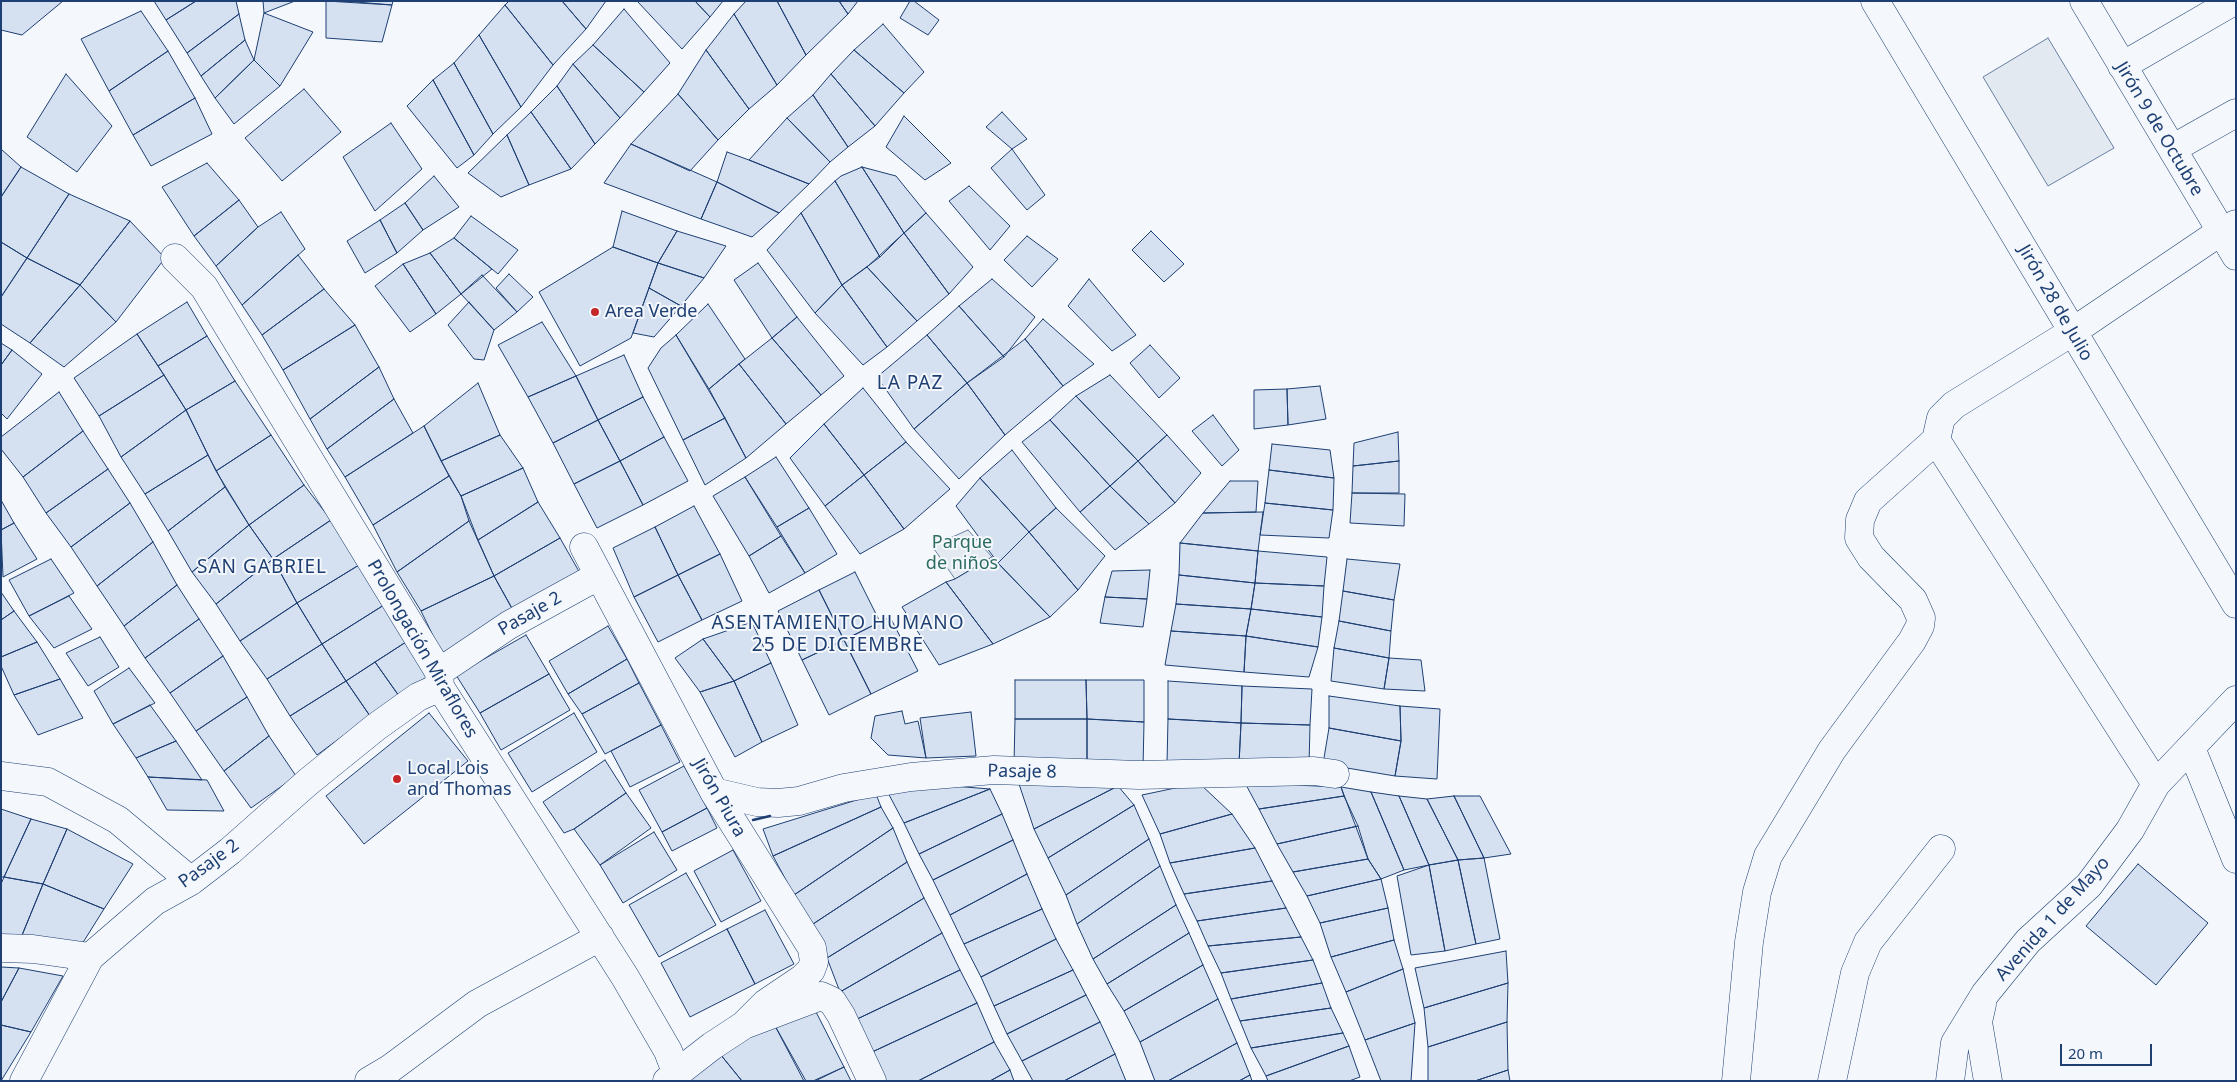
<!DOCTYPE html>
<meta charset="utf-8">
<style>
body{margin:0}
#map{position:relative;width:2237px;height:1082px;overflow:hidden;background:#f4f7fb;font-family:"Noto Sans",sans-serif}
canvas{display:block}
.frame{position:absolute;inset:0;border:2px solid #1d3f73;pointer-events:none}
.scale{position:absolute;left:2060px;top:1044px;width:92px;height:22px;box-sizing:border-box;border:2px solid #1d3f73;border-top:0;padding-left:6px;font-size:15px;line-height:18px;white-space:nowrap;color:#1d3f73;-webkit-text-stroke:4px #f4f7fb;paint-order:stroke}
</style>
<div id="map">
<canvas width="2237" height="1082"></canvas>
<div class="frame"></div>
<div class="scale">20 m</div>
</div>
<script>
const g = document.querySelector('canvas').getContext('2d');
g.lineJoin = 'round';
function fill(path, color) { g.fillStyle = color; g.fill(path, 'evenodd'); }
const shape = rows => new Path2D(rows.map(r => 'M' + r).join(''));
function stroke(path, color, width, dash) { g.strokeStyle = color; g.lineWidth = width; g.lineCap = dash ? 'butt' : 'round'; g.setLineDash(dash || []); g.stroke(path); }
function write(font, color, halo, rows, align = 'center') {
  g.font = font + ' "Noto Sans",sans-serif'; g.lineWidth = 4; g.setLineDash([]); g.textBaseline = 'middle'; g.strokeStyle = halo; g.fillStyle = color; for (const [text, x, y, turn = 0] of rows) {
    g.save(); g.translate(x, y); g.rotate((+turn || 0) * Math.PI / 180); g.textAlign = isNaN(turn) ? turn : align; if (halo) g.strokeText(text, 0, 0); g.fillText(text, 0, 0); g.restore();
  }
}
const green = shape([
 [2048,38,2114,148,2048,186,1983,77,2048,38],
 [968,530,992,557,955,579,932,546,968,530]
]);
const building = shape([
 [1,1,63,1,22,35,1,30,1,1],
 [154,1,196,1,166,20,154,1],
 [196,1,236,1,239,14,187,53,166,20,196,1],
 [263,1,295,1,264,13,263,1],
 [326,1,392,5,382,42,326,38,326,1],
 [344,1,393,1,392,5,344,1],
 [509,1,562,1,586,29,553,65,505,5,509,1],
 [562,1,606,1,586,29,562,1],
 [637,1,695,1,710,17,682,49,637,1],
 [695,1,723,1,710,17,695,1],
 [746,1,777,1,806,55,777,85,734,14,746,1],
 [777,1,839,1,848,14,806,55,777,1],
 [839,1,858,1,848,14,839,1],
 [910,1,914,1,939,20,928,35,900,18,910,1],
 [505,5,553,65,521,107,479,35,505,5],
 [624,9,670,63,644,92,593,45,624,9],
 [141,11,168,51,109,91,81,39,141,11],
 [264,13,313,32,280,86,254,60,264,13],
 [239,14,245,40,201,76,187,53,239,14],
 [734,14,777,85,749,109,706,50,734,14],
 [883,24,924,72,904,93,854,50,883,24],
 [479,35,521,107,493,134,454,63,479,35],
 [245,40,254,60,215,98,201,76,245,40],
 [593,45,644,92,620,118,573,64,593,45],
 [706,50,749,109,718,140,678,94,706,50],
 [854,50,904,93,875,126,831,74,854,50],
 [168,51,195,98,133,135,109,91,168,51],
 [254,60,280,86,234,124,215,98,254,60],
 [454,63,493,134,474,155,433,80,454,63],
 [573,64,620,118,595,144,557,86,573,64],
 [66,74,112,126,77,172,27,137,66,74],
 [831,74,875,126,848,147,813,95,831,74],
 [433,80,474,155,457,168,407,106,433,80],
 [557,86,595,144,571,169,531,112,557,86],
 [304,89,341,132,282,181,245,138,304,89],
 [678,94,718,140,690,171,631,144,678,94],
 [813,95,848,147,830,162,787,118,813,95],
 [195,98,212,134,151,166,133,135,195,98],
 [531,112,571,169,529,185,507,135,531,112],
 [1002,112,1027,139,1012,149,986,127,1002,112],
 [904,116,951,163,925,180,886,147,904,116],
 [787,118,830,162,809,184,749,160,787,118],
 [391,123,422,169,375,211,343,157,391,123],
 [507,135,529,185,501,197,468,173,507,135],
 [631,144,717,182,701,219,604,183,631,144],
 [1,149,21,167,1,197,1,149],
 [1012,149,1045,195,1027,210,991,168,1012,149],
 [727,152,749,160,809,184,779,213,717,182,727,152],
 [207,163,239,200,194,236,162,187,207,163],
 [21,167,69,194,27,258,1,242,1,197,21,167],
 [862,167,896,176,926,213,904,233,862,167],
 [862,167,904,233,880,257,835,181,841,176,862,167],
 [434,176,459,207,423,230,405,203,434,176],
 [835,181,880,257,842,285,801,213,835,181],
 [717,182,779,213,752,237,701,219,717,182],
 [969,186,1010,226,990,250,949,201,969,186],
 [69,194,130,221,80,285,27,258,69,194],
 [239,200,258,227,216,266,194,236,239,200],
 [405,203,423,230,397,253,380,220,405,203],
 [622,211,677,231,658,263,613,247,622,211],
 [281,212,305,249,242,305,216,266,258,227,281,212],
 [801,213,842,285,815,313,767,250,801,213],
 [926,213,973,267,949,294,904,233,926,213],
 [471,216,518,250,498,274,454,238,471,216],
 [380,220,397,253,365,273,347,241,380,220],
 [130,221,165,258,116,322,80,285,130,221],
 [677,231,726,246,704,278,658,263,677,231],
 [1151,231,1184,264,1164,282,1132,250,1151,231],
 [904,233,949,294,917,321,867,267,904,233],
 [1027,236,1058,259,1032,287,1004,260,1027,236],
 [454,238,492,269,461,294,430,253,454,238],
 [1,242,27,258,1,297,1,242],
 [613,247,658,263,631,338,580,366,539,292,613,247],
 [430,253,461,294,436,314,403,264,430,253],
 [298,255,324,289,262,335,242,305,298,255],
 [27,258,80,285,30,343,1,324,1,297,27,258],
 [658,263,704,278,681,306,649,288,658,263],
 [758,263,797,317,772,338,734,280,758,263],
 [403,264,436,314,410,332,375,286,403,264],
 [867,267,917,321,887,347,842,285,867,267],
 [509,274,533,297,517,312,496,288,509,274],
 [482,275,517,312,494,330,461,294,482,275],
 [992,279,1035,317,1004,357,959,306,992,279],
 [1089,279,1136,335,1112,351,1068,306,1089,279],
 [80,285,116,322,64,367,30,343,80,285],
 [842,285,887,347,863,365,815,313,842,285],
 [649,288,681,306,654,337,633,333,649,288],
 [324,289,355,325,283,370,262,335,324,289],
 [187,302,207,336,158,366,137,334,187,302],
 [469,302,494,330,484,360,474,359,448,325,469,302],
 [708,304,745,359,709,389,676,335,708,304],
 [959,306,1004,357,967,383,927,335,959,306],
 [797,317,844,376,821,395,772,338,797,317],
 [1043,319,1094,364,1063,386,1025,339,1043,319],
 [542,322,576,376,528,397,498,345,542,322],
 [355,325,379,367,310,419,283,370,355,325],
 [137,334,164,375,99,416,74,378,137,334],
 [676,335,725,418,683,440,648,368,661,348,676,335],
 [927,335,967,383,914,429,877,377,927,335],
 [207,336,235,381,186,410,158,366,207,336],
 [772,338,821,395,786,424,739,364,772,338],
 [1025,339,1063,386,1005,435,967,383,1025,339],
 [1,343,12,350,1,365,1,343],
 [1150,345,1180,378,1159,398,1130,363,1150,345],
 [12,350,42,374,7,419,1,413,1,365,12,350],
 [624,355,643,397,598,420,576,376,624,355],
 [739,364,786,424,746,458,709,389,739,364],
 [379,367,394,399,327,449,310,419,379,367],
 [164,375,186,410,121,457,99,416,164,375],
 [1110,375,1167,435,1138,461,1076,396,1110,375],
 [576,376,598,420,553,443,528,397,576,376],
 [235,381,271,435,216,471,186,410,235,381],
 [478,383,500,435,441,461,424,426,478,383],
 [967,383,1005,435,959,479,914,429,967,383],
 [1320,386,1326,419,1288,425,1287,389,1320,386],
 [863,388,906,442,864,475,824,424,863,388],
 [1287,389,1288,425,1254,429,1254,390,1287,389],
 [59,392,83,431,23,477,1,449,1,437,59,392],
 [1076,396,1138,461,1110,486,1050,420,1076,396],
 [643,397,664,437,620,461,598,420,643,397],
 [394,399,413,433,345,477,327,449,394,399],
 [186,410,208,455,145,494,121,457,186,410],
 [1213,415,1239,450,1222,466,1192,431,1213,415],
 [725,418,746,458,705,485,683,440,725,418],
 [598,420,620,461,574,484,553,443,598,420],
 [1050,420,1110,486,1080,512,1022,442,1050,420],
 [824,424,864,475,825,506,790,458,824,424],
 [424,426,449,476,373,525,345,477,424,426],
 [83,431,108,469,46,513,23,477,83,431],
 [1398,432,1399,461,1353,466,1354,443,1398,432],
 [271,435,304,485,249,525,216,471,271,435],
 [500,435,523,468,461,496,441,461,500,435],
 [1167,435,1201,473,1175,503,1138,461,1167,435],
 [664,437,688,481,643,505,620,461,664,437],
 [906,442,950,489,904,529,864,475,906,442],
 [1272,444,1330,450,1334,478,1269,470,1272,444],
 [1012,450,1056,508,1029,532,980,478,1012,450],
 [208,455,225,487,168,531,145,494,208,455],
 [776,457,809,508,777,527,745,477,776,457],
 [620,461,643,505,597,528,574,484,620,461],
 [1138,461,1175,503,1149,524,1110,486,1138,461],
 [1399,461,1399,493,1352,493,1353,466,1399,461],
 [523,468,538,502,478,540,461,496,523,468],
 [108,469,130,503,71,547,46,513,108,469],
 [1269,470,1334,478,1333,510,1265,503,1269,470],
 [864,475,904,529,860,554,825,506,864,475],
 [449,476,461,496,469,521,397,572,373,525,449,476],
 [745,477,781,536,749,556,713,496,745,477],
 [980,478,1029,532,998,563,956,506,980,478],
 [1230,481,1258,481,1256,512,1203,513,1230,481],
 [304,485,331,520,273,559,249,525,304,485],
 [1110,486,1149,524,1115,550,1080,512,1110,486],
 [225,487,249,525,192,572,168,531,225,487],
 [1352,493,1405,494,1404,526,1350,523,1352,493],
 [1,500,14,523,1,530,1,500],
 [538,502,560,538,494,576,478,540,538,502],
 [130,503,153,542,97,586,71,547,130,503],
 [1265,503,1333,510,1329,538,1260,535,1265,503],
 [694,506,720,554,678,575,655,527,694,506],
 [809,508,837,554,805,573,777,527,809,508],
 [1056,508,1105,556,1078,590,1029,532,1056,508],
 [1263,512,1258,551,1180,543,1203,513,1263,512],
 [331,520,359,565,297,603,273,559,331,520],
 [469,521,494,576,421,611,397,572,469,521],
 [14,523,37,559,3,577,1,530,14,523],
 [249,525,273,559,216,604,192,572,249,525],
 [655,527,678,575,634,597,613,548,655,527],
 [1029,532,1078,590,1050,617,998,563,1029,532],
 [781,536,805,573,769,593,749,556,781,536],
 [560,538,581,575,514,612,494,576,560,538],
 [153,542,177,585,124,626,97,586,153,542],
 [1180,543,1258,551,1255,583,1179,575,1180,543],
 [1258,551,1327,557,1324,586,1255,583,1258,551],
 [720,554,742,601,702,620,678,575,720,554],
 [992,557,1050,617,993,644,946,582,955,579,992,557],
 [51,559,74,593,29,616,9,580,51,559],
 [273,559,297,603,240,641,216,604,273,559],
 [1347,559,1400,564,1394,600,1343,591,1347,559],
 [359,565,384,605,322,644,297,603,359,565],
 [1150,570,1147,599,1105,597,1112,571,1150,570],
 [855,572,880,622,844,640,819,590,855,572],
 [678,575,702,620,658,642,634,597,678,575],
 [1179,575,1255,583,1251,609,1176,604,1179,575],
 [494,576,514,612,443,656,421,611,494,576],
 [946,582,993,644,939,665,902,607,946,582],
 [1255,583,1324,586,1322,617,1251,609,1255,583],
 [177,585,199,619,145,658,124,626,177,585],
 [819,590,844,640,802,660,778,611,819,590],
 [1343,591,1394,600,1391,631,1339,621,1343,591],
 [1,592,14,611,1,620,1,592],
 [69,596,92,629,54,648,29,616,69,596],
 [1105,597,1147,599,1143,627,1100,623,1105,597],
 [297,603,322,644,267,679,240,641,297,603],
 [1176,604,1251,609,1246,636,1171,631,1176,604],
 [384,605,406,642,346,681,322,644,384,605],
 [1251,609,1322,617,1318,647,1246,636,1251,609],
 [14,611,37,642,1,657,1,620,14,611],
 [890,617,918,671,871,694,844,640,890,617],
 [199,619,223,656,170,693,145,658,199,619],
 [1339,621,1391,631,1389,658,1334,648,1339,621],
 [752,622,771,663,734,681,703,639,752,622],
 [608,626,627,659,568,694,549,661,608,626],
 [1171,631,1246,636,1244,672,1165,665,1171,631],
 [526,635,549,674,480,713,456,675,526,635],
 [1246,636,1318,647,1309,677,1244,672,1246,636],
 [100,637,119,667,88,686,66,653,100,637],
 [703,639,734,681,700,692,675,658,703,639],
 [844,640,871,694,829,715,802,660,844,640],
 [37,642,60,679,14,695,1,666,1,657,37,642],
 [406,642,428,676,399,696,375,662,406,642],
 [322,644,346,681,290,716,267,679,322,644],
 [1334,648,1389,658,1384,689,1331,681,1334,648],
 [223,656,247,697,196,731,170,693,223,656],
 [1389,658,1421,660,1425,691,1384,689,1389,658],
 [627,659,639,683,582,714,568,694,627,659],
 [375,662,399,696,370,716,346,681,375,662],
 [771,663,798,725,762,742,734,681,771,663],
 [129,668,155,703,113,724,94,691,129,668],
 [549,674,570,710,501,750,480,713,549,674],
 [60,679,83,718,38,735,14,695,60,679],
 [1015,680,1086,680,1087,719,1015,719,1015,680],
 [1086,680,1144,680,1144,722,1087,719,1086,680],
 [346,681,370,716,317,755,290,716,346,681],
 [734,681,762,742,735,757,700,692,734,681],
 [1168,681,1242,686,1241,723,1168,719,1168,681],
 [639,683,661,725,605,754,582,714,639,683],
 [1242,686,1312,689,1310,725,1241,723,1242,686],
 [1329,696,1400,706,1401,741,1329,728,1329,696],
 [247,697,269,736,224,771,196,731,247,697],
 [150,705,176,741,136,758,113,724,150,705],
 [1400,706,1440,709,1437,779,1395,776,1401,741,1400,706],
 [902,711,905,724,918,721,926,758,888,755,871,738,875,716,902,711],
 [971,712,976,756,926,758,920,718,971,712],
 [429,713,468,761,364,844,326,796,429,713],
 [574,713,597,752,532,792,508,753,574,713],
 [1015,719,1087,719,1087,767,1014,764,1015,719],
 [1087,719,1144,722,1143,769,1087,767,1087,719],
 [1168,719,1241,723,1239,764,1167,764,1168,719],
 [1241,723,1310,725,1309,766,1239,764,1241,723],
 [661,725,680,762,630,787,611,751,661,725],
 [1329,728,1401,741,1395,776,1323,764,1329,728],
 [269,736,296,776,251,808,224,771,269,736],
 [176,741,202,780,148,777,136,758,176,741],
 [605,760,626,793,574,829,564,833,543,802,605,760],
 [684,766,707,808,662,832,639,790,684,766],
 [148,777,207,780,224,811,167,810,148,777],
 [1017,778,1118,786,1034,829,1017,778],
 [1199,783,1232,814,1160,834,1142,795,1199,783],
 [1245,783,1341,787,1344,796,1259,809,1245,783],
 [953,786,990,789,904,823,887,791,953,786],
 [1118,786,1134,805,1048,858,1034,829,1118,786],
 [1341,787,1371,792,1404,870,1381,879,1368,859,1341,787],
 [990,789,1002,814,919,854,904,823,990,789],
 [1371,792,1399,796,1429,865,1404,870,1371,792],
 [626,793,651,828,600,865,574,829,626,793],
 [876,794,881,807,773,856,763,829,876,794],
 [1344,796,1358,826,1277,844,1259,809,1344,796],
 [1399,796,1427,799,1458,860,1429,865,1399,796],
 [1454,796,1480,796,1511,854,1484,858,1454,796],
 [1454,796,1484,858,1458,860,1427,799,1454,796],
 [1134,805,1149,839,1066,895,1048,858,1134,805],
 [881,807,893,828,794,895,773,856,881,807],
 [707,808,717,828,672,851,662,832,707,808],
 [1,809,31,819,4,877,1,877,1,809],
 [1002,814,1013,840,933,880,919,854,1002,814],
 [1232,814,1255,848,1170,863,1160,834,1232,814],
 [31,819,67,829,43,884,4,877,31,819],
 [1358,826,1368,859,1293,872,1277,844,1358,826],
 [893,828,907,862,810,926,794,895,893,828],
 [67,829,133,864,104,909,43,884,67,829],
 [654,832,677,870,623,903,600,865,654,832],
 [1149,839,1160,866,1077,924,1066,895,1149,839],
 [1013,840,1027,874,950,915,933,880,1013,840],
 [1255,848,1272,881,1184,894,1170,863,1255,848],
 [733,850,761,901,721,922,694,871,733,850],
 [1484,858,1500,939,1476,944,1458,860,1484,858],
 [1368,859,1381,879,1307,896,1293,872,1368,859],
 [1458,860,1476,944,1445,951,1429,865,1458,860],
 [907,862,924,898,827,958,810,926,907,862],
 [2138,864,2208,923,2156,985,2086,926,2138,864],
 [1429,865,1445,951,1411,955,1397,876,1429,865],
 [1160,866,1176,905,1093,959,1077,924,1160,866],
 [686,873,716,925,659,957,629,905,686,873],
 [1027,874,1042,909,964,944,950,915,1027,874],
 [4,877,43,884,18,945,1,945,1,884,4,877],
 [1381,879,1388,908,1320,923,1307,896,1381,879],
 [1272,881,1286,908,1197,921,1184,894,1272,881],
 [43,884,104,909,77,952,18,945,43,884],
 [924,898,942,933,840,992,827,958,924,898],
 [1176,905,1189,933,1107,984,1093,959,1176,905],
 [1286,908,1301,937,1208,946,1197,921,1286,908],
 [1388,908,1394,940,1331,957,1320,923,1388,908],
 [1042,909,1056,939,981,977,964,944,1042,909],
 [765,910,794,964,755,984,727,929,765,910],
 [727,929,755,984,690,1017,661,963,727,929],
 [942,933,960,970,853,1021,840,992,942,933],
 [1189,933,1203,965,1124,1011,1107,984,1189,933],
 [1301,937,1313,960,1221,973,1208,946,1301,937],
 [1056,939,1073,970,994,1006,981,977,1056,939],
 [1394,940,1403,969,1346,992,1331,957,1394,940],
 [1506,951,1508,983,1424,1008,1415,968,1506,951],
 [1313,960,1322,983,1231,999,1221,973,1313,960],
 [1203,965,1218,999,1140,1042,1124,1011,1203,965],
 [1,967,19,968,1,1002,1,967],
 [19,968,63,976,31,1032,1,1025,1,1002,19,968],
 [1403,969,1415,1023,1365,1040,1346,992,1403,969],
 [960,970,977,1003,870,1053,853,1021,960,970],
 [1073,970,1086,995,1007,1034,994,1006,1073,970],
 [1322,983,1331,1008,1240,1021,1231,999,1322,983],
 [1508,983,1507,1022,1428,1047,1424,1008,1508,983],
 [1086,995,1100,1022,1022,1061,1007,1034,1086,995],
 [1218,999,1237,1043,1168,1081,1155,1081,1140,1042,1218,999],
 [977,1003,994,1042,918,1081,885,1081,870,1053,977,1003],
 [1331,1008,1343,1033,1251,1048,1240,1021,1331,1008],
 [815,1010,844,1067,813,1081,806,1081,774,1024,815,1010],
 [1100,1022,1115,1054,1064,1081,1033,1081,1022,1061,1100,1022],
 [1507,1022,1508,1070,1475,1081,1428,1081,1428,1047,1507,1022],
 [1415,1023,1411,1081,1381,1081,1365,1040,1415,1023],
 [774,1024,804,1081,742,1081,716,1049,774,1024],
 [1,1025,31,1032,1,1081,1,1025],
 [1343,1033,1349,1046,1266,1076,1251,1048,1343,1033],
 [994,1042,1010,1070,990,1081,918,1081,994,1042],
 [1237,1043,1250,1075,1239,1081,1168,1081,1237,1043],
 [1349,1046,1360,1077,1349,1081,1268,1081,1266,1076,1349,1046],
 [716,1049,742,1081,678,1081,716,1049],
 [1115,1054,1126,1081,1064,1081,1115,1054],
 [844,1067,851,1081,815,1081,844,1067],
 [1010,1070,1014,1081,990,1081,1010,1070],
 [1508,1070,1510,1081,1475,1081,1508,1070],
 [1250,1075,1252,1081,1239,1081,1250,1075]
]);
const minor = shape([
 [1875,1,2236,604],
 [2084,1,2236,256],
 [2122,66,2234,1],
 [2172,149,2236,113],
 [175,258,204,287,439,672,440,687,625,977,668,1051,676,1072],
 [584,547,714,792,812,948,814,962,811,970,803,978,766,1003,744,1025],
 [439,672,509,625,598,576],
 [1,776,48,782,118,820,191,881],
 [2156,784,1936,440,1941,418,1954,405,2072,332,2220,232,2236,224],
 [714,792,757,802,778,803,799,801,844,788,911,777,994,770,1139,775,1314,771,1335,774],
 [1,948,33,949,90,957],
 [1982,1004,1978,1022,1988,1081],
 [24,1081,90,957,155,901,191,881,230,851,308,782,376,727,418,697,440,687],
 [369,1081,391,1068,477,1004,600,937],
 [667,1081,712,1046,744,1025,821,996,832,1001,841,1015,872,1081],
 [1736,1081,1749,942,1757,892,1768,856,1832,750,1912,641,1920,626,1921,618,1913,600,1871,557,1859,538,1860,520,1868,501,1936,440],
 [1832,1081,1855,973,1868,942,1941,849],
 [1950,1081,1955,1043,1985,994,2028,941,2089,885,2130,830,2156,784,2236,700]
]);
const tertiary = shape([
 [2191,748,2236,859]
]);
const wall = shape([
 [753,820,770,816]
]);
const markers = [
 [595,312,5,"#c62828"],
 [397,779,5,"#c62828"]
];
const streetNames = [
 ["Jirón 9 de Octubre",2159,129,59],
 ["Jirón 28 de Julio",2055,303,60],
 ["Pasaje 2",530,614,-30],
 ["Prolongación Miraflores",422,649,60],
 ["Pasaje 8",1022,772,1],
 ["Jirón Piura",719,798,60],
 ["Pasaje 2",209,864,-36],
 ["Avenida 1 de Mayo",2053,919,-48]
];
const poiNames = [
 ["Area Verde",605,312],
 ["Local Lois",407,769],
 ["and Thomas",407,790]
];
const parkNames = [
 ["Parque",962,543],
 ["de niños",962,564]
];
const neighbourhoodNames = [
 ["LA PAZ",910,384],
 ["SAN GABRIEL",262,568],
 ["ASENTAMIENTO HUMANO",838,624],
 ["25 DE DICIEMBRE",838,646]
];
fill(green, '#e3e9f0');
stroke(green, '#687fa3', 1);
fill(building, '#d5e0f0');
stroke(building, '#1d3f73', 1);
stroke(minor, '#1d3f73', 29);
stroke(tertiary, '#1d3f73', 29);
stroke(minor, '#f4f7fb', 28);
stroke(tertiary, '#f4f7fb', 28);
stroke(wall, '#1d3f73', 2.5);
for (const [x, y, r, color] of markers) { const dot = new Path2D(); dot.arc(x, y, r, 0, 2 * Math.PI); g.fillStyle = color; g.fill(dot); stroke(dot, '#f4f7fb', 2); }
write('18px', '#1d3f73', '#f4f7fb', streetNames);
write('18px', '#1d3f73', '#f4f7fb', poiNames, 'left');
write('18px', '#2c6c60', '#f4f7fb', parkNames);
g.letterSpacing = '1px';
write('19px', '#1d3f73', '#f4f7fb', neighbourhoodNames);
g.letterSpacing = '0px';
</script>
